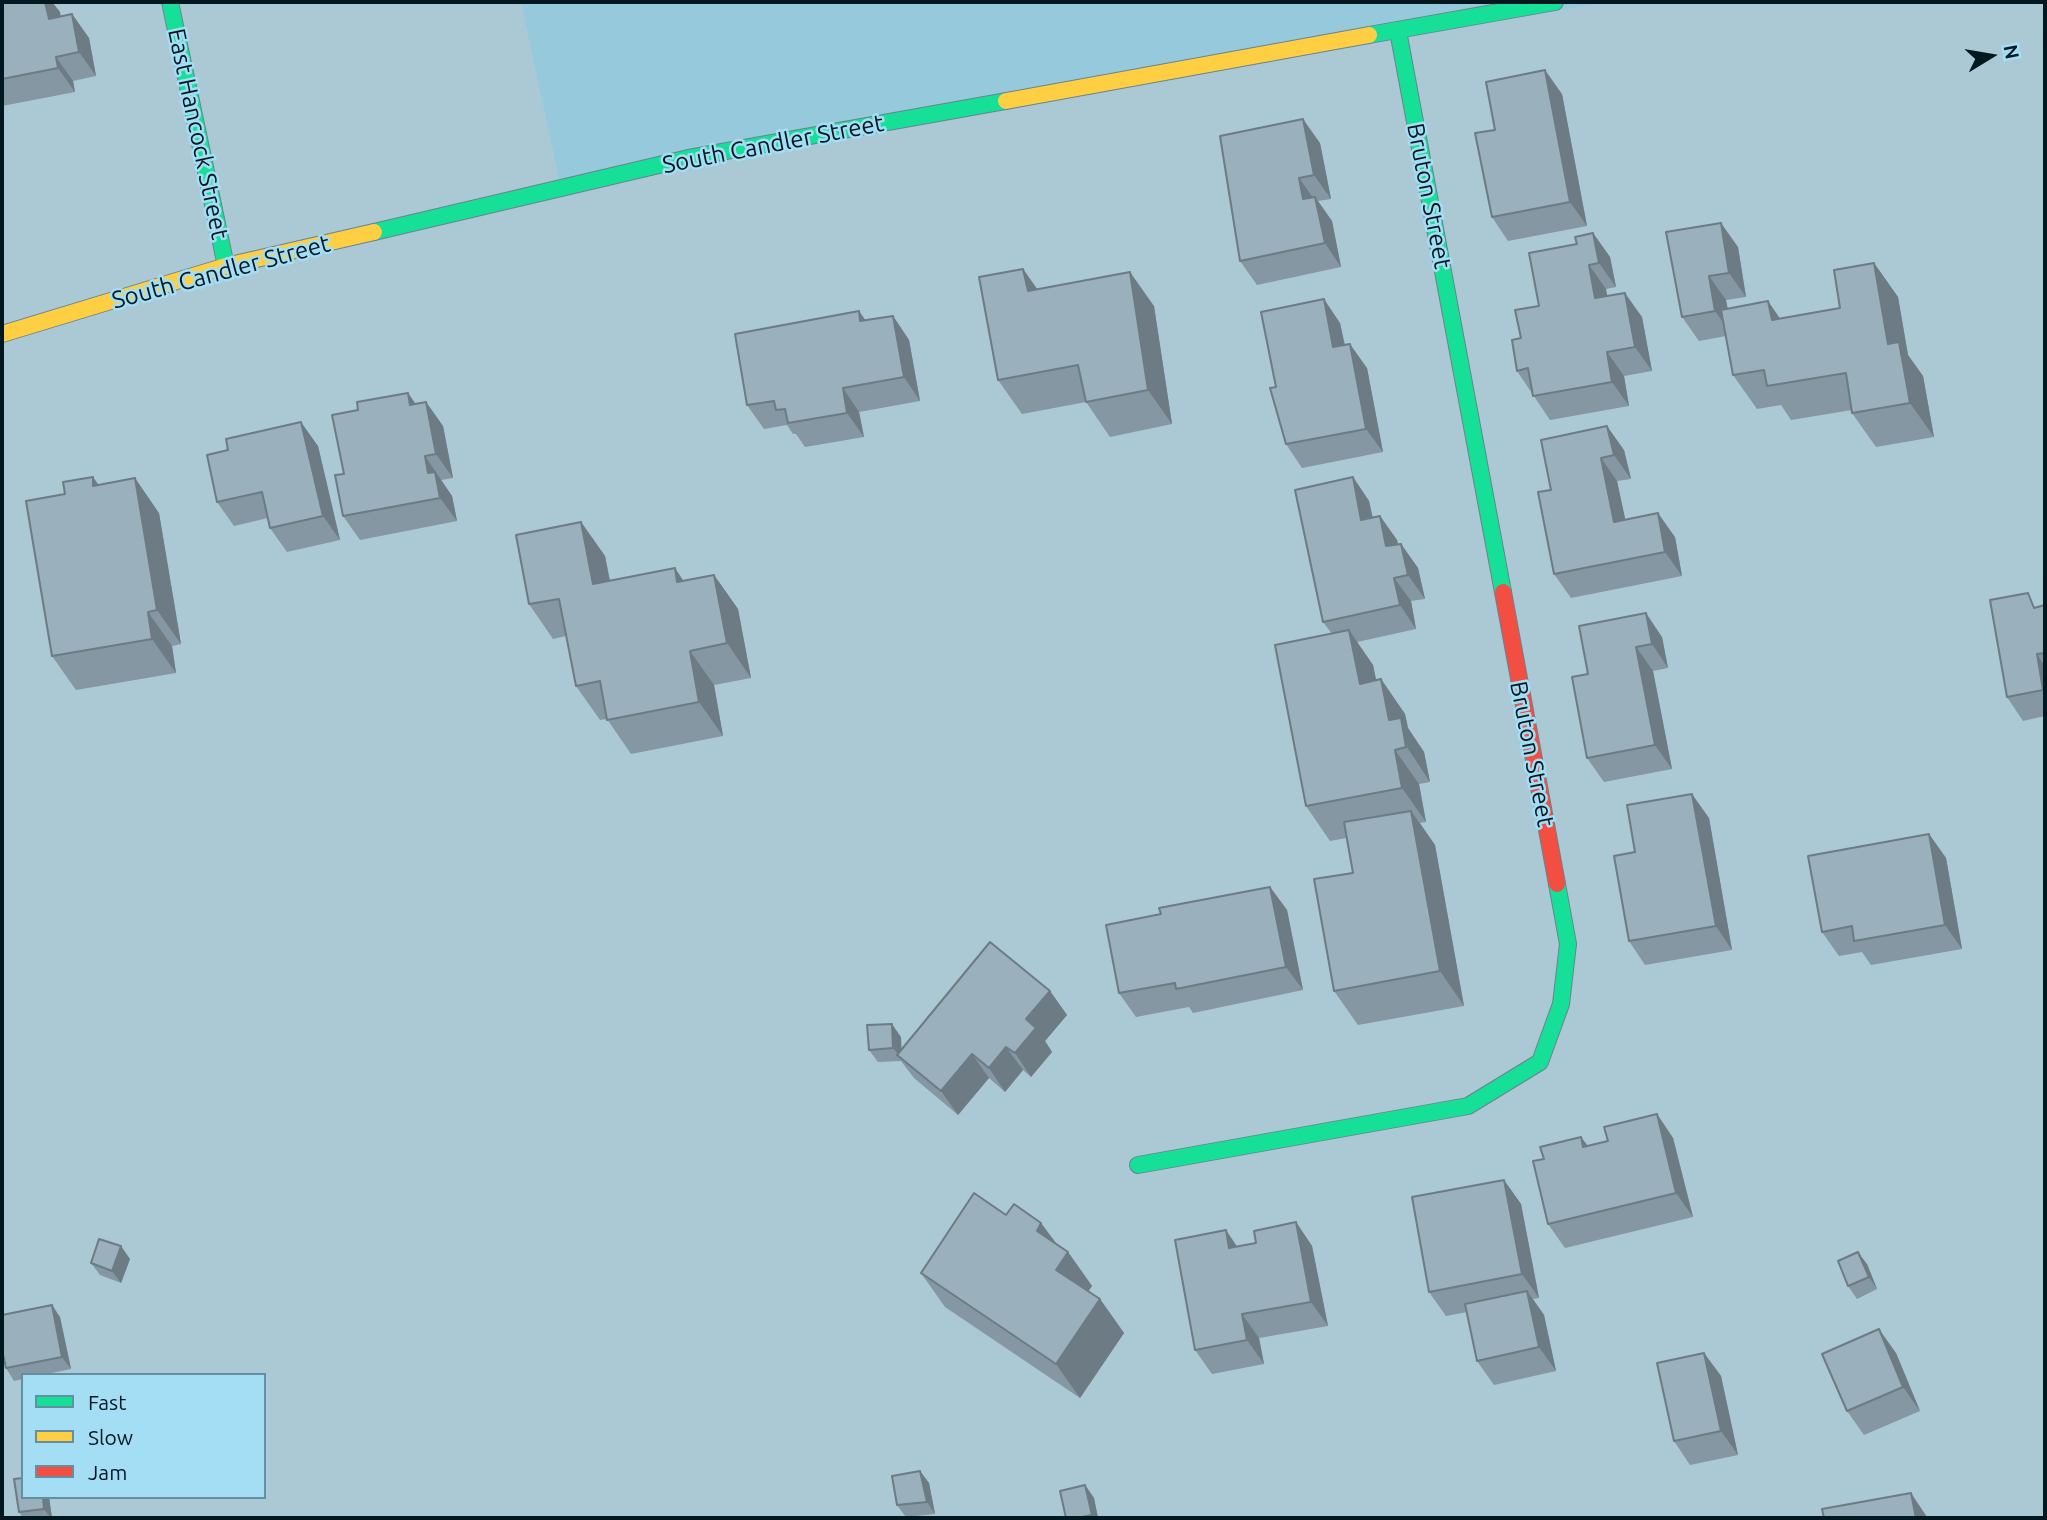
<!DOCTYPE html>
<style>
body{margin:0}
#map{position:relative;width:2047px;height:1520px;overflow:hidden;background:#aac9d5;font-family:Ubuntu,sans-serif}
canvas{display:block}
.frame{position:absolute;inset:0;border:4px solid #021820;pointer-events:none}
.legend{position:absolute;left:21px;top:1373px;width:245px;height:126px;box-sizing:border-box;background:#a4def5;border:2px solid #638fa0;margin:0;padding:9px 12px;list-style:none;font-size:21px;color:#021820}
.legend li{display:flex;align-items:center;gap:14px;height:35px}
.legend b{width:35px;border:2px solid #638fa0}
.north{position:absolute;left:1956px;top:21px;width:70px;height:70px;-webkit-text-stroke:5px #a4def5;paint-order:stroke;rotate:79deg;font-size:19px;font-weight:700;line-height:28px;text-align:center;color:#021820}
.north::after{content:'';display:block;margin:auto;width:24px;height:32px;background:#021820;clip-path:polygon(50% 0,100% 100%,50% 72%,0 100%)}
</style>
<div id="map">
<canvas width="2047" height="1520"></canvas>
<div class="frame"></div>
<ul class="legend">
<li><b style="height:9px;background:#16e098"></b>Fast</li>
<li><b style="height:9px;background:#ffcf43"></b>Slow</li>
<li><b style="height:9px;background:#f24e42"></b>Jam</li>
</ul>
<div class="north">N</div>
</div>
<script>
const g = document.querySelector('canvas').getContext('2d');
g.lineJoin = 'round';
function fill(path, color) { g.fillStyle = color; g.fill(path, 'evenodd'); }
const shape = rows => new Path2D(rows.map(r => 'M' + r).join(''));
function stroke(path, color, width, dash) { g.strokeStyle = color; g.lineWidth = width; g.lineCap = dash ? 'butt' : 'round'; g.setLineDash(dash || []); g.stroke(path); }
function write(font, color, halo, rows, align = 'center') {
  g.font = font + ' Ubuntu,sans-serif'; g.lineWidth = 5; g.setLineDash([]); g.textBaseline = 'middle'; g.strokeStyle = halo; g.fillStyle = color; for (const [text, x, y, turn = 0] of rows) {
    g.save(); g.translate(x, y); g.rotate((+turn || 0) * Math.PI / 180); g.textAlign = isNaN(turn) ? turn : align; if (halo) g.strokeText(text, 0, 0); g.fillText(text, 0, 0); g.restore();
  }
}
const built = shape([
 [521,2,1606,2,561,188]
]);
const fast = shape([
 [170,2,226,266],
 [1398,31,1503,592],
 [1369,35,1555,2],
 [374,232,693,157,1006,101],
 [1138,1165,1468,1106,1540,1062,1561,1004,1568,944,1557,884]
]);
const slow = shape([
 [1006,101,1369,35],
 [2,334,226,266,374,232]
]);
const jam = shape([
 [1503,592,1557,884]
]);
const wall = shape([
 [2,2,52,2,60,12,60,16,72,14,89,38,96,76,73,81,75,92,2,106],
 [1562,94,1587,226,1508,241,1492,217],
 [1320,143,1331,199,1318,201,1332,221,1341,267,1257,285,1240,261],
 [1666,232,1738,247,1746,297,1726,300,1728,309,1781,318,1840,308,1874,263,1898,297,1908,355,1923,376,1934,437,1876,447,1852,413,1852,410,1791,420,1781,405,1757,409,1733,375,1726,336,1699,341,1682,317],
 [1593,233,1610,257,1616,287,1606,289,1607,296,1642,317,1652,371,1624,376,1629,406,1550,420,1517,371,1521,338,1539,306],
 [1023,269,1037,289,1154,306,1172,424,1110,437,1086,402,1022,414,998,380],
 [893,316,909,340,920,401,859,412,864,437,805,447,796,434,793,434,787,425,764,429,747,405,866,320],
 [1340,323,1345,345,1367,368,1383,452,1302,468,1286,444,1276,387],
 [408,393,416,404,426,402,443,426,453,478,441,480,452,496,457,521,360,540,343,516,344,474,358,410],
 [1541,440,1624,450,1631,479,1617,481,1625,519,1675,537,1682,576,1571,598,1554,574,1551,490],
 [318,446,340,540,287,552,270,528,268,518,234,526,217,502,228,450],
 [93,477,98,485,159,513,181,644,172,646,176,673,76,690,52,656,65,494],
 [1353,477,1369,501,1373,518,1380,516,1397,540,1398,544,1401,544,1418,568,1425,599,1411,601,1416,629,1357,642,1373,665,1376,680,1381,679,1405,714,1408,728,1424,752,1430,782,1419,784,1426,822,1420,823,1435,845,1464,1006,1358,1025,1334,991,1353,873,1346,838,1330,841,1306,806,1332,634,1323,622],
 [581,522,605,556,610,581,683,581,714,575,738,609,751,678,714,685,723,736,631,754,607,719,600,720,576,686,566,636,553,639,529,604],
 [2045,605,2045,716,2023,721,2007,697,2037,607],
 [1579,626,1662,637,1668,668,1653,671,1672,769,1604,782,1587,758,1588,674],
 [1709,818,1732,950,1645,965,1629,941,1635,852],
 [1929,834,1946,858,1962,949,1871,965,1862,952,1839,956,1822,932],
 [1270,887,1287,910,1303,990,1193,1013,1189,1007,1136,1017,1119,993,1161,914],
 [1050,991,1067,1015,1045,1041,1052,1052,1031,1077,1023,1070,1005,1092,989,1078,958,1115,914,1078,901,1061,878,1062,869,1050,901,1037,901,1049],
 [1657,1114,1673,1138,1693,1217,1565,1248,1548,1224,1544,1159,1581,1137,1588,1146,1608,1141],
 [1504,1180,1521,1204,1539,1298,1533,1299,1544,1315,1556,1371,1494,1385,1477,1361,1467,1312,1446,1316,1429,1292],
 [1006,1215,1041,1223,1057,1244,1068,1252,1092,1286,1088,1291,1100,1299,1124,1333,1080,1398,945,1307,921,1273],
 [1296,1222,1312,1246,1328,1326,1259,1338,1264,1364,1212,1374,1195,1350,1238,1247,1256,1243],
 [130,1259,121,1283,100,1275,91,1263],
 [1867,1264,1877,1289,1857,1299,1848,1286],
 [60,1317,71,1369,42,1375,23,1375,23,1379,14,1381,6,1368],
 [1704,1353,1721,1376,1738,1455,1690,1465,1674,1441],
 [1896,1353,1920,1411,1864,1435,1847,1411],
 [920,1471,929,1483,935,1514,906,1517,897,1505],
 [1085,1485,1094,1498,1098,1518,1066,1518],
 [49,1497,52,1518,23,1518,19,1512]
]);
const shadedWall = shape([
 [45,2,52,2,60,12,65,43,49,19],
 [72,14,89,38,96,76,79,52],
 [56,57,73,81,75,92,58,68],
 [1545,70,1562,94,1587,226,1570,202],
 [1303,119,1320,143,1331,199,1314,175],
 [1299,178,1316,202,1303,199],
 [1315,197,1332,221,1341,267,1325,243],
 [1721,223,1738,247,1746,297,1729,273],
 [1593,233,1610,257,1616,287,1599,263],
 [1874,263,1898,297,1908,355,1923,376,1934,437,1910,403,1888,344],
 [1589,265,1606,289,1611,322,1595,298],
 [1023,269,1047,303,1028,291],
 [1130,272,1154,306,1172,424,1148,390],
 [1709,276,1726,300,1732,335,1715,311],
 [1625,293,1642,317,1652,371,1635,347],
 [1324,299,1340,323,1350,371,1333,347],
 [1768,301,1792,336,1772,320],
 [859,311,876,335,860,321],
 [893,316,909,340,920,401,904,377],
 [1350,344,1367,368,1383,452,1366,429],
 [1607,352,1624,376,1629,406,1612,382],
 [843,388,859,412,864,437,847,413],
 [408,393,424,417,410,405],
 [426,402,443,426,453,478,436,454],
 [301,422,318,446,340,540,323,516],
 [1607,426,1624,450,1631,479,1614,455],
 [425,456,452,496,457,521,440,498,428,473],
 [1601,458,1617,481,1631,546,1614,522],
 [93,477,117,511,93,486],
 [1353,477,1369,501,1378,544,1361,520],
 [135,478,159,513,181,644,157,610],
 [1658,513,1675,537,1682,576,1665,552],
 [1380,516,1397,540,1403,570,1386,546],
 [581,522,605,556,617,618,593,584],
 [1401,544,1418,568,1425,599,1408,575],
 [675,568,698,603,677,582],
 [714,575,738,609,751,678,727,643],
 [1394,578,1411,601,1416,629,1400,605],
 [148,612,172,646,176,673,152,639],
 [1646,613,1662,637,1668,668,1652,644],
 [1349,630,1373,665,1384,718,1360,684],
 [1636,647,1653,671,1672,769,1655,745],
 [690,651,714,685,723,736,699,702],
 [2037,654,2045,667,2045,692,2043,690],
 [1381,679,1405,714,1408,728,1424,752,1430,782,1389,720],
 [1395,750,1419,784,1426,822,1402,788],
 [1692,794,1709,818,1732,950,1716,926],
 [1411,811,1435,845,1464,1006,1440,971],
 [1929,834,1946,858,1962,949,1945,925],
 [1270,887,1287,910,1303,990,1286,967],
 [1050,991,1067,1015,1045,1041,1052,1052,1031,1077,1015,1053,1026,1019],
 [892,1024,901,1037,902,1059,893,1048],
 [1006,1047,1023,1070,1005,1092,989,1068],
 [972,1054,989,1078,958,1115,941,1091],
 [1657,1114,1673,1138,1693,1217,1676,1193],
 [1581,1137,1598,1160,1583,1147],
 [1504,1180,1521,1204,1539,1298,1522,1274],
 [1296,1222,1312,1246,1328,1326,1311,1302],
 [1041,1223,1065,1256,1068,1252,1092,1286,1080,1304,1056,1270,1037,1231],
 [1226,1230,1242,1254,1229,1248],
 [121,1246,130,1259,121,1283,112,1271],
 [1858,1252,1867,1264,1877,1289,1869,1277],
 [1527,1291,1544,1315,1556,1371,1539,1347],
 [1100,1299,1124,1333,1080,1398,1056,1364],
 [52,1305,60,1317,71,1369,62,1357],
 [1242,1314,1259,1338,1264,1364,1247,1340],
 [1879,1329,1896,1353,1920,1411,1903,1387],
 [1704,1353,1721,1376,1738,1455,1721,1431],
 [920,1471,929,1483,935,1514,927,1502],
 [1085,1485,1094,1498,1098,1518,1094,1518,1092,1515],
 [1911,1493,1927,1517,1928,1518,1916,1518],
 [43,1497,49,1497,52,1518,51,1518,44,1509]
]);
const building = shape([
 [2,2,45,2,49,19,72,14,79,52,56,57,58,68,2,79,2,2],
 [1545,70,1570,202,1492,217,1475,133,1495,130,1486,82,1545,70],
 [1303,119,1314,175,1299,178,1303,199,1315,197,1325,243,1240,261,1220,136,1303,119],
 [1721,223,1729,273,1709,276,1715,311,1682,317,1666,232,1721,223],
 [1593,233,1599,263,1589,265,1595,298,1625,293,1635,347,1607,352,1612,382,1533,396,1528,368,1517,371,1512,340,1521,338,1515,310,1539,306,1529,253,1577,244,1575,237,1593,233],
 [1874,263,1888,344,1899,342,1910,403,1852,413,1846,373,1767,386,1764,370,1733,375,1721,310,1768,301,1772,320,1840,308,1834,270,1874,263],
 [1023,269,1028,291,1130,272,1148,390,1086,402,1078,365,998,380,979,277,1023,269],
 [1324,299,1333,347,1350,344,1366,429,1286,444,1270,388,1276,387,1261,312,1324,299],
 [859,311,860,321,893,316,904,377,843,388,847,413,788,423,785,409,776,410,774,401,747,405,735,334,859,311],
 [408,393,410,405,426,402,436,454,425,456,428,473,435,472,440,498,343,516,335,475,344,474,332,415,358,410,357,402,408,393],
 [301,422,323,516,270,528,262,492,217,502,207,455,228,450,226,439,301,422],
 [1607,426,1614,455,1601,458,1614,522,1658,513,1665,552,1554,574,1538,492,1551,490,1541,440,1607,426],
 [93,477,93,486,135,478,157,610,148,612,152,639,52,656,26,501,65,494,63,482,93,477],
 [1353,477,1361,520,1380,516,1386,546,1401,544,1408,575,1394,578,1400,605,1323,622,1295,490,1353,477],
 [581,522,593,584,675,568,677,582,714,575,727,643,690,651,699,702,607,720,600,681,576,686,559,599,529,604,516,535,581,522],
 [2028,593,2034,608,2045,605,2045,653,2037,654,2043,690,2007,697,1990,600,2028,593],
 [1646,613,1652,644,1636,647,1655,745,1587,758,1572,677,1588,674,1579,626,1646,613],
 [1349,630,1360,684,1381,679,1389,720,1401,718,1406,747,1395,750,1402,788,1306,806,1275,645,1349,630],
 [1692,794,1716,926,1629,941,1614,856,1635,852,1627,805,1692,794],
 [1411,811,1440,971,1334,991,1314,879,1353,873,1344,822,1411,811],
 [1929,834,1945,925,1854,941,1852,926,1822,932,1808,856,1929,834],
 [1270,887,1286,967,1176,989,1175,983,1119,993,1106,925,1161,914,1159,908,1270,887],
 [990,942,1050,991,1026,1019,1036,1028,1015,1053,1006,1047,989,1068,972,1054,941,1091,897,1055,990,942],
 [892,1024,893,1048,869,1050,867,1025,892,1024],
 [1657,1114,1676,1193,1548,1224,1533,1161,1544,1159,1540,1147,1581,1137,1583,1147,1608,1141,1604,1127,1657,1114],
 [1504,1180,1522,1274,1429,1292,1412,1197,1504,1180],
 [974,1193,1006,1215,1014,1204,1041,1223,1037,1231,1068,1252,1056,1270,1100,1299,1056,1364,921,1273,974,1193],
 [1296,1222,1311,1302,1242,1314,1247,1340,1195,1350,1175,1240,1226,1230,1229,1248,1256,1243,1254,1231,1296,1222],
 [99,1239,121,1246,112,1271,91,1263,99,1239],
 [1858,1252,1869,1277,1848,1286,1838,1261,1858,1252],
 [1527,1291,1539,1347,1477,1361,1465,1304,1527,1291],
 [52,1305,62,1357,6,1368,2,1350,2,1315,52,1305],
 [1879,1329,1903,1387,1847,1411,1822,1354,1879,1329],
 [1704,1353,1721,1431,1674,1441,1657,1363,1704,1353],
 [920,1471,927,1502,897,1505,892,1476,920,1471],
 [23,1478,23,1497,43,1497,44,1509,19,1512,14,1479,23,1478],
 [1085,1485,1092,1515,1077,1518,1066,1518,1060,1491,1085,1485],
 [1911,1493,1916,1518,1824,1518,1822,1509,1911,1493]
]);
const streetNames = [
 ["East Hancock Street",198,134,78],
 ["South Candler Street",773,144,-11],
 ["Bruton Street",1429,196,79],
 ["South Candler Street",221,272,-15],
 ["Bruton Street",1532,754,79]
];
fill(built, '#96c9dc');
stroke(fast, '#6a838c', 18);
stroke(slow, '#6a838c', 18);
stroke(jam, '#6a838c', 18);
stroke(fast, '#16e098', 16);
stroke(slow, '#ffcf43', 16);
stroke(jam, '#f24e42', 16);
fill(wall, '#8497a2');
fill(shadedWall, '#6c7b84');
fill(building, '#9ab0bc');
stroke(building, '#6c7b84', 2);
write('24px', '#021820', '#a4def5', streetNames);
</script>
